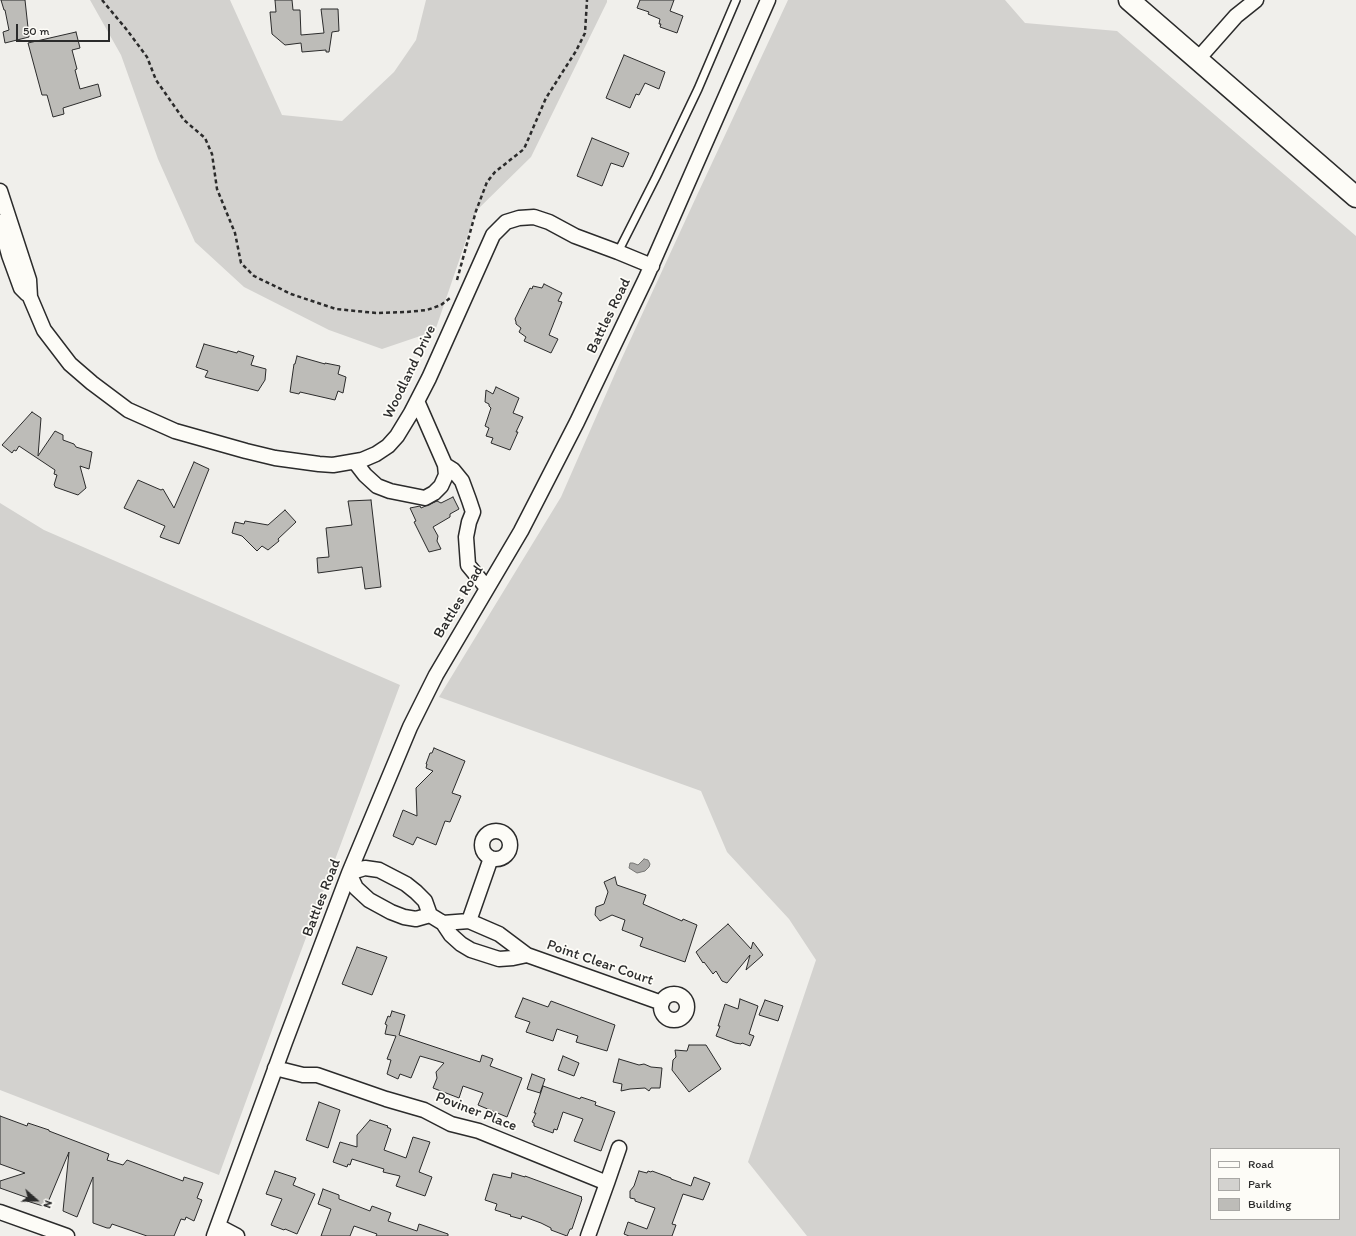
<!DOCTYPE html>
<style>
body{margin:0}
#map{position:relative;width:1356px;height:1236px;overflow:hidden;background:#f0efeb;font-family:Itim,sans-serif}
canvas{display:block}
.legend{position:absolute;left:1210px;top:1148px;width:130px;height:72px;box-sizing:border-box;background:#fdfcf7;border:1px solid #a9a8a5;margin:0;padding:5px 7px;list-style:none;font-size:12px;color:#2b2b2b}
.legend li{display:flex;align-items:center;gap:8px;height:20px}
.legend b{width:20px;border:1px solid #a9a8a5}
.north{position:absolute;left:16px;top:1180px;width:40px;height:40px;-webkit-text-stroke:3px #fdfcf7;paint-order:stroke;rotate:110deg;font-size:11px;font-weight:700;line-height:16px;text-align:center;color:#2b2b2b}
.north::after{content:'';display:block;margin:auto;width:14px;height:18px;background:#2b2b2b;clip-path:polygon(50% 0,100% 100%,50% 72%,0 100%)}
.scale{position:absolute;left:16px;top:24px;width:94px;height:18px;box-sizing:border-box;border:2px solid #2b2b2b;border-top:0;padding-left:5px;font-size:12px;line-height:14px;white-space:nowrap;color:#2b2b2b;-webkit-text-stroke:3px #fdfcf7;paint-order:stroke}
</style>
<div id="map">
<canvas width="1356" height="1236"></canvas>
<ul class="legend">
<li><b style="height:5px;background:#fdfcf7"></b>Road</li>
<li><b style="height:11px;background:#d3d2cf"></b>Park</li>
<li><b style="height:11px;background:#bdbcb8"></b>Building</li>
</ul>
<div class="north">N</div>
<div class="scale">50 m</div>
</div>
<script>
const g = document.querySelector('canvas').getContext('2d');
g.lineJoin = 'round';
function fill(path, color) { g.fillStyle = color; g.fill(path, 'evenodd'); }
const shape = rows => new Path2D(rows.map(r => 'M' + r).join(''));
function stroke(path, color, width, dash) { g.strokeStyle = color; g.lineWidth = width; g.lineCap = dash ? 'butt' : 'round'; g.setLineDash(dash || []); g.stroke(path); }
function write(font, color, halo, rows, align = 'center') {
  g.font = font + ' Itim,sans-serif'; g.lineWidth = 3.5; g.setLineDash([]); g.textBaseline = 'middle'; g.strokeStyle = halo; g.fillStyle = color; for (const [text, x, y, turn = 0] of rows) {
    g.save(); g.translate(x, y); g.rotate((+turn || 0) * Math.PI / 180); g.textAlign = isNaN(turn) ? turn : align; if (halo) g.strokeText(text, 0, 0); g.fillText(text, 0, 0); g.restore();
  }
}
const green = shape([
 [90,0,230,0,282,115,342,121,394,72,416,40,426,0,607,0,607,2,531,157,476,211,435,331,382,349,329,330,244,287,195,242,158,159,121,55],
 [788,0,1005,0,1025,23,1117,31,1356,236,1356,1236,807,1236,748,1162,816,960,789,919,727,852,701,791,439,697,561,497,621,360,698,193],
 [1211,1149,1339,1149,1339,1219,1211,1219],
 [0,503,44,530,400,685,291,978,219,1175,0,1090]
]);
const water = shape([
 [644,859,648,860,650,864,649,867,645,871,637,873,629,868,630,863,633,863,638,865,644,859]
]);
const building = shape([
 [1,0,25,0,29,37,5,43,3,32,9,30,5,10,4,10,1,0],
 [275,0,292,0,293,10,300,10,301,35,324,33,321,9,338,9,339,31,332,32,329,52,326,52,326,50,302,52,301,43,285,45,272,34,270,12,276,12,275,0],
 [640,0,674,0,670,11,683,16,677,33,660,27,661,24,659,24,660,19,648,14,649,12,637,8,640,0],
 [76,32,80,48,72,50,77,69,75,70,80,89,98,84,101,96,63,108,64,114,53,117,47,95,42,95,28,43,76,32],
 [624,55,665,72,659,89,645,83,639,95,636,94,630,108,606,98,624,55],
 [592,138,629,153,623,167,611,163,602,186,577,176,592,138],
 [544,284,562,293,558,301,562,302,549,335,558,339,551,353,524,341,526,337,519,332,521,328,516,324,516,322,515,319,530,288,532,289,533,286,542,288,544,284],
 [204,344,237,353,238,351,254,356,251,365,266,369,265,380,258,391,205,377,208,371,196,367,204,344],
 [297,356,325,364,325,363,340,366,338,374,346,377,343,393,338,391,335,400,300,392,299,394,290,392,294,364,295,364,297,356],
 [496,387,519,398,513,413,523,417,516,432,518,432,510,450,491,443,493,438,486,436,489,428,485,426,491,408,489,406,489,404,485,402,486,390,493,394,496,387],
 [32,412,41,418,38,456,55,431,63,435,63,440,74,444,76,447,92,452,89,469,80,466,86,488,78,495,55,487,55,486,54,485,57,475,54,474,55,470,19,446,16,451,14,450,12,453,2,445,32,412],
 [194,462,209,469,179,544,160,537,165,526,124,508,138,480,161,490,163,489,174,508,194,462],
 [453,497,459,509,450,514,450,517,433,527,438,536,437,541,441,549,429,552,414,522,416,521,410,508,420,506,421,508,437,501,441,503,453,497],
 [371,500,381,587,365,589,362,567,318,573,317,558,329,557,326,528,352,525,348,501,371,500],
 [285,510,296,522,278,539,279,541,268,550,262,546,257,551,242,536,232,533,235,522,244,524,245,521,268,525,285,510],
 [434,748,465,761,452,793,461,796,450,822,445,821,436,845,417,837,413,845,393,836,403,810,417,816,416,788,433,771,426,768,427,764,426,764,430,753,432,753,434,748],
 [615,877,617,885,646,895,643,904,682,921,683,919,697,925,685,962,640,946,643,938,622,930,625,920,612,915,600,921,595,915,596,907,604,904,608,892,604,882,615,877],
 [728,924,751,949,753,942,763,955,746,970,750,955,727,983,722,981,716,971,713,974,704,962,703,963,696,952,728,924],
 [357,947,387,957,372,995,342,984,357,947],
 [523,998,548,1007,551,1001,615,1025,607,1051,576,1042,578,1036,557,1029,553,1041,526,1032,530,1022,515,1017,523,998],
 [740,999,758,1006,749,1034,754,1036,750,1046,742,1043,741,1044,735,1043,716,1036,720,1026,718,1026,725,1004,738,1009,740,999],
 [765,1000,783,1006,778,1021,759,1015,765,1000],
 [392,1011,405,1015,399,1035,480,1062,482,1055,493,1059,490,1066,522,1078,507,1117,478,1105,483,1093,463,1086,459,1098,433,1088,437,1078,436,1072,444,1063,420,1056,411,1078,400,1074,398,1079,387,1074,391,1060,387,1059,396,1036,385,1034,387,1025,385,1024,388,1016,390,1017,392,1011],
 [689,1045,706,1045,721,1069,689,1092,672,1070,673,1060,676,1057,675,1050,687,1051,689,1045],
 [563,1056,579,1063,574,1076,558,1070,563,1056],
 [619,1059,639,1065,644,1064,651,1067,662,1068,660,1088,651,1088,649,1091,645,1088,630,1089,621,1091,622,1084,613,1082,619,1059],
 [532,1074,545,1079,540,1093,527,1089,532,1074],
 [543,1086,580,1099,581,1097,596,1102,595,1105,615,1112,601,1151,574,1141,583,1119,563,1112,557,1130,554,1129,553,1133,534,1126,534,1123,532,1122,536,1113,534,1113,543,1086],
 [319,1102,340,1110,328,1148,306,1140,319,1102],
 [0,1116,27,1126,28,1123,49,1130,49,1131,109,1154,107,1160,123,1165,127,1160,183,1181,184,1177,203,1183,197,1198,202,1200,194,1221,186,1217,185,1220,181,1219,174,1236,147,1236,112,1224,110,1228,107,1228,93,1223,93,1177,77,1217,63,1211,69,1152,46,1207,27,1201,28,1198,0,1188,0,1181,25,1173,0,1164,0,1116],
 [370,1120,388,1126,387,1127,391,1129,384,1150,406,1158,413,1137,430,1142,419,1172,432,1177,425,1196,396,1186,400,1176,383,1172,384,1169,352,1159,350,1165,348,1164,347,1167,333,1162,340,1142,357,1147,357,1135,370,1120],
 [275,1171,296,1178,293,1185,315,1194,297,1234,285,1229,284,1230,271,1225,282,1199,266,1194,275,1171],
 [639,1171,647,1173,648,1171,651,1172,652,1171,671,1178,671,1179,691,1186,694,1177,710,1183,703,1200,683,1194,672,1224,676,1225,672,1236,629,1236,624,1234,628,1222,647,1229,655,1208,635,1201,635,1199,630,1198,630,1191,634,1186,639,1171],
 [512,1173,525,1177,525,1176,582,1197,581,1198,582,1199,572,1229,570,1229,567,1236,551,1230,551,1228,541,1223,522,1216,521,1219,510,1216,511,1215,495,1210,497,1204,485,1200,493,1174,511,1178,512,1173],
 [323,1189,339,1195,339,1199,370,1211,372,1206,391,1213,388,1221,417,1231,419,1224,448,1234,448,1236,376,1236,377,1234,354,1226,350,1236,321,1236,331,1209,318,1204,323,1189]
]);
const path = shape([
 [102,0,127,30,147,57,156,80,184,120,205,138,212,154,217,189,235,233,241,263,254,276,291,294,336,309,376,313,407,312,427,310,441,305,450,298],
 [457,280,476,211,487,182,495,172,524,149,546,98,576,51,585,33,587,0]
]);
const lane = shape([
 [618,252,656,177,698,89,736,0]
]);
const street = shape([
 [1198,59,1236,16,1256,0],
 [0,191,29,280,30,297,44,330,70,364,92,383,128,410,175,431,246,451,275,458,319,464,333,465,362,460,376,454,388,446,397,436,411,413,429,378,493,235,506,222,519,218,534,217,549,222,575,236,618,252,652,266],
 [0,222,9,255,21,288,27,294],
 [355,462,365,475,377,486,390,491,425,498,434,493,441,486,446,475,445,465,417,401],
 [445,465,453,470,462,481,469,500,473,512,469,522,466,537,468,565,487,588],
 '482 845a14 14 0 1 1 28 0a14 14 0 1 1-28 0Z',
 [430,915,416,919,404,917,391,912,369,900,356,888,349,873,365,868,379,870,406,884,416,892,425,901,430,915,443,923,451,935,461,944,471,950,499,959,513,958,527,955],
 [469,921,491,858],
 [443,923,469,921,499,934,527,955,662,1003],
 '661 1007a13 13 0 1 1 26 0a13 13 0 1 1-26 0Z',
 [275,1068,303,1075,317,1075,386,1099,424,1110,451,1124,479,1131,607,1183,588,1236],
 [607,1183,619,1148],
 [0,1212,67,1236],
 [218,1226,237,1236],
 [214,1236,285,1042,349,873,410,727,436,675,521,531,577,422,646,278,768,0]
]);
const secondary = shape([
 [1129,0,1356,197]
]);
const streetNames = [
 ["Battles Road",609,316,-64],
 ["Woodland Drive",410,372,-64],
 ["Battles Road",459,602,-59],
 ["Battles Road",322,898,-69],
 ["Point Clear Court",600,963,19],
 ["Poviner Place",476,1112,21]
];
fill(green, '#d3d2cf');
fill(water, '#aaa9a7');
stroke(water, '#777775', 1);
fill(building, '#bdbcb8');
stroke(building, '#2b2b2b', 1);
stroke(lane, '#2b2b2b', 10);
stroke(street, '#2b2b2b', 17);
stroke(secondary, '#2b2b2b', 23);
stroke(path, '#2b2b2b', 2.5, [4, 3]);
stroke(lane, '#fdfcf7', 7);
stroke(street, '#fdfcf7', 14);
stroke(secondary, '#fdfcf7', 20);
write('15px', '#2b2b2b', '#fdfcf7', streetNames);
</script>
